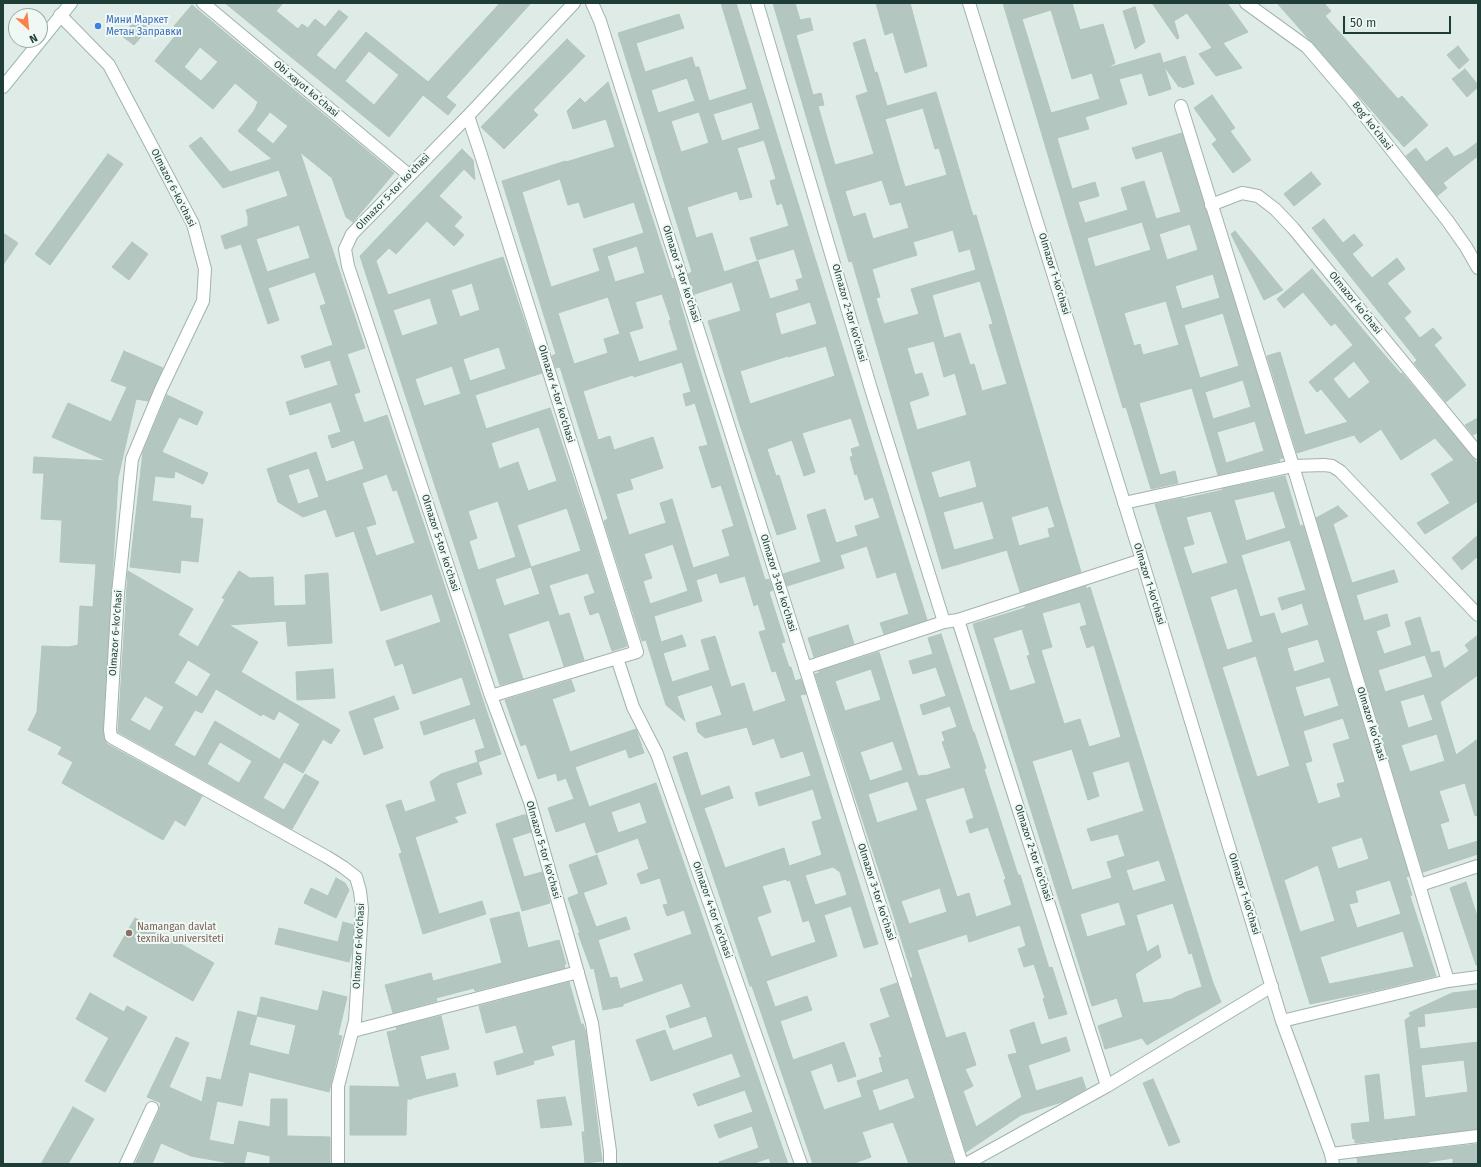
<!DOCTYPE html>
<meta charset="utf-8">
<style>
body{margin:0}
#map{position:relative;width:1481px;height:1167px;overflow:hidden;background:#deebe6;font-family:"Fira Sans",sans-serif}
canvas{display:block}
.frame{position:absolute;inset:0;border:4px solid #1e3d36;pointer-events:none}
.north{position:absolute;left:8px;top:8px;width:40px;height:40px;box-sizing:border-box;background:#eff8f4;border:1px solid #9bada8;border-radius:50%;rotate:153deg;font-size:11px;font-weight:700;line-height:16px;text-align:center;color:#1e3d36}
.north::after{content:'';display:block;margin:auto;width:14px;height:18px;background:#ff7f49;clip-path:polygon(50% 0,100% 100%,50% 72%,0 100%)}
.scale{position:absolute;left:1343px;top:16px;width:108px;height:18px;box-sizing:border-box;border:2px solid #1e3d36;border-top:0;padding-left:5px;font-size:12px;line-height:14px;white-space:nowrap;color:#1e3d36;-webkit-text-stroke:3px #eff8f4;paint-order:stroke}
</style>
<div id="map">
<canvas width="1481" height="1167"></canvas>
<div class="frame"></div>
<div class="north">N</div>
<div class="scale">50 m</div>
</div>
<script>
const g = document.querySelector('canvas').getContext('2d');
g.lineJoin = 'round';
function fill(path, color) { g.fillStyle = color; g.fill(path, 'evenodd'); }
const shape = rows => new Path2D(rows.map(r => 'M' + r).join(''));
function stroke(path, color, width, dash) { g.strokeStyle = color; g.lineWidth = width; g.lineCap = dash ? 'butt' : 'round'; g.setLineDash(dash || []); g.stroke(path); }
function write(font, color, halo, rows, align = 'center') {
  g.font = font + ' "Fira Sans",sans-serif'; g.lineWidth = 4; g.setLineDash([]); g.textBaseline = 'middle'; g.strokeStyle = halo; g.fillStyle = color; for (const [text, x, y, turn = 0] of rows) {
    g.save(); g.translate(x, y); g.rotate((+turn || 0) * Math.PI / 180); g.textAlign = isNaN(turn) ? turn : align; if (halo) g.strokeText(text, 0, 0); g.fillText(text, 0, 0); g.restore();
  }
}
const building = shape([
 [225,3,283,3,276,11,298,29,302,24,308,28,315,19,325,27,339,10,348,17,316,55,335,70,366,32,428,82,500,3,531,3,446,97,456,105,448,115,423,95,389,137,225,3],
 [369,51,399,75,374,105,345,81,369,51],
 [721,3,736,3,927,620,884,634,880,623,909,614,896,572,877,578,867,546,840,555,844,568,787,586,783,574,821,562,807,515,825,509,836,543,858,536,855,526,880,518,873,497,865,500,857,474,855,475,850,457,853,456,851,449,860,446,851,418,802,433,815,472,804,476,792,440,767,449,776,476,779,475,796,529,777,535,739,422,708,321,741,311,732,282,695,294,688,274,692,272,618,33,679,14,684,28,636,43,645,72,692,57,695,67,699,67,709,101,747,89,721,3],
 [687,78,695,101,658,113,651,90,687,78],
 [752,102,760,129,722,141,713,114,752,102],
 [699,112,709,143,681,152,671,121,699,112],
 [764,140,776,179,770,181,777,205,782,203,789,226,750,238,757,260,794,249,803,278,796,280,799,290,770,299,758,261,724,272,712,233,696,238,687,207,737,191,740,200,752,197,737,148,764,140],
 [810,302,817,324,781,335,775,313,810,302],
 [826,346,835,376,750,404,740,371,788,356,788,357,826,346],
 [773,3,795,3,800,20,810,18,813,30,796,35,813,95,821,93,824,105,818,106,835,165,874,154,856,96,868,92,853,43,865,39,875,73,877,72,887,106,936,92,973,216,976,215,1081,572,1020,592,1007,550,942,569,852,261,849,262,773,3],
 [923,108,935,149,939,148,947,175,905,187,885,119,923,108],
 [882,180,890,205,901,202,909,228,873,239,865,213,853,217,845,191,882,180],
 [953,230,959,252,970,249,976,270,911,289,919,314,884,324,876,298,880,297,872,269,917,255,913,242,953,230],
 [980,281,993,324,989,325,1007,384,982,391,974,364,970,365,960,333,944,338,932,295,980,281],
 [934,341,944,377,955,373,967,415,917,430,909,402,929,395,922,373,915,375,907,348,934,341],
 [970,460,977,487,939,498,931,472,970,460],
 [983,501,994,539,954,550,943,512,983,501],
 [1048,506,1055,527,1048,529,1050,537,1019,546,1011,517,1048,506],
 [876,3,910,3,927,66,905,73,893,32,885,35,876,3],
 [1003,3,1072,3,1080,30,1103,24,1115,63,1107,68,1160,53,1163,63,1185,56,1194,84,1182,88,1181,86,1179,87,1164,66,1171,89,1149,96,1142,73,1119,79,1127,104,1085,117,1089,129,1057,138,1072,189,1095,182,1099,196,1078,202,1085,223,1128,210,1121,188,1144,181,1156,219,1181,212,1162,151,1136,159,1132,148,1182,133,1283,458,1279,459,1280,461,1218,475,1192,388,1139,403,1160,475,1175,471,1178,483,1151,489,1126,407,1123,408,1003,3],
 [1051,10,1072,79,1092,73,1100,99,1051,113,1022,19,1051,10],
 [1142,222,1151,250,1095,267,1087,238,1142,222],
 [1190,224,1198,250,1167,260,1159,234,1190,224],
 [1213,274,1220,298,1182,309,1175,286,1213,274],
 [1166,301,1179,345,1143,355,1140,344,1134,346,1124,313,1166,301],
 [1223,313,1239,366,1200,378,1184,325,1223,313],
 [1243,380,1251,407,1213,419,1205,392,1243,380],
 [1255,421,1264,451,1226,463,1217,432,1255,421],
 [1152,3,1227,3,1248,32,1223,43,1242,68,1216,76,1199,54,1212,48,1187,13,1174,21,1179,38,1177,39,1152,3],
 [1277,3,1324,3,1331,11,1325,16,1398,99,1402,96,1428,125,1404,147,1277,3],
 [192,5,394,173,353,222,346,217,332,178,300,152,365,348,347,354,360,392,354,394,364,423,387,415,501,754,478,762,475,751,485,748,475,718,424,735,420,722,471,705,462,677,413,694,403,663,395,666,386,641,441,622,432,594,381,611,354,531,336,537,326,509,303,517,278,502,267,469,316,452,326,482,364,469,354,440,332,448,328,436,341,432,331,402,290,415,286,402,338,385,330,360,305,368,301,356,333,345,320,306,326,304,315,272,268,288,279,320,268,324,241,244,225,249,221,236,248,226,248,217,246,210,288,196,279,170,223,188,189,146,201,137,230,172,272,159,238,131,254,111,258,102,235,83,213,109,155,61,180,30,174,26,192,5],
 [200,47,218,62,201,81,184,67,200,47],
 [270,112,288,126,273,144,256,130,270,112],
 [299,225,310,258,267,272,256,239,299,225],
 [309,468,319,497,298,504,288,475,309,468],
 [387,474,393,491,397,490,415,543,376,556,366,527,376,524,362,483,387,474],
 [1135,7,1145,42,1135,49,1123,11,1135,7],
 [141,13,153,23,134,45,122,36,141,13],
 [567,39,585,56,533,110,538,115,504,149,481,127,567,39],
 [1458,46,1469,60,1459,69,1447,55,1458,46],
 [1465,69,1478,85,1478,87,1467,97,1452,79,1465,69],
 [608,82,672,279,674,278,680,298,679,299,696,357,765,580,769,579,773,590,769,592,785,642,781,643,789,667,791,667,795,681,801,679,806,694,800,695,878,944,864,948,851,906,824,915,837,956,766,981,775,1007,807,996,812,1010,780,1021,793,1060,844,1042,856,1076,838,1082,832,1063,810,1071,824,1110,862,1097,857,1081,883,1072,879,1058,882,1057,870,1024,890,1017,880,989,897,983,954,1164,909,1164,893,1122,862,1132,871,1157,852,1164,813,1164,752,986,750,986,673,757,687,752,701,796,729,786,733,798,704,808,725,868,784,848,789,866,822,855,812,822,822,819,813,789,759,806,755,793,811,776,803,751,781,758,774,738,753,745,747,727,705,738,698,732,696,723,722,715,712,685,677,696,685,721,666,705,646,640,642,641,604,521,608,519,560,367,556,368,552,356,556,354,502,181,566,161,566,162,615,147,606,119,573,129,567,111,580,98,585,103,608,82],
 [560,179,568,205,579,202,584,218,634,202,644,233,593,249,600,271,551,287,522,192,560,179],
 [637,246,645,273,615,282,607,256,637,246],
 [662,294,671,320,669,321,678,350,639,362,629,332,643,328,635,302,662,294],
 [608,297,620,334,604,339,608,353,574,364,558,313,608,297],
 [682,362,691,392,683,394,686,406,695,403,708,445,699,447,712,488,721,485,734,526,722,530,730,556,693,568,672,499,660,503,666,523,629,535,616,494,633,489,630,479,663,468,653,437,614,450,610,436,598,440,583,391,633,375,634,377,682,362],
 [673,544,688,591,650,604,643,581,652,578,644,554,673,544],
 [717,573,720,583,745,576,754,606,758,604,766,630,759,632,772,672,776,671,786,701,753,712,744,683,731,687,715,636,701,640,710,670,672,682,663,653,686,646,682,635,661,642,654,616,702,601,696,580,717,573],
 [833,867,840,872,847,895,815,905,805,875,833,867],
 [786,879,787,881,790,880,803,922,809,920,816,942,771,957,757,917,771,912,762,886,786,879],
 [908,1078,915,1098,879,1111,872,1090,908,1078],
 [1212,95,1235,128,1230,131,1251,160,1233,173,1212,144,1217,140,1194,108,1212,95],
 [1478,142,1478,156,1443,183,1447,188,1437,196,1406,156,1416,148,1426,162,1447,147,1454,157,1463,153,1478,142],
 [462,149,473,160,475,180,464,169,439,196,462,217,454,226,464,235,454,246,427,221,396,254,389,248,376,261,388,295,503,257,542,373,475,395,486,429,550,408,589,525,627,646,612,651,599,612,590,615,584,597,595,593,588,573,549,585,559,616,569,613,584,660,564,666,549,620,508,634,523,679,500,685,360,256,462,149],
 [472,283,480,310,460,317,451,290,472,283],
 [430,298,438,324,402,336,393,310,430,298],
 [499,347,506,369,470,381,463,359,499,347],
 [452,366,461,394,424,406,415,379,452,366],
 [539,427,557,481,528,491,518,462,499,469,491,443,539,427],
 [498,501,516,557,478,570,469,541,477,538,468,511,498,501],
 [567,508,581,551,531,567,517,525,567,508],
 [531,567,540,594,504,606,495,579,531,567],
 [108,154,123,164,50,265,35,254,108,154],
 [1311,172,1321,184,1294,206,1284,194,1311,172],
 [1324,219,1343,243,1354,234,1363,245,1352,254,1372,278,1397,258,1405,269,1387,283,1411,312,1404,318,1420,338,1433,328,1442,338,1434,345,1466,385,1446,402,1414,363,1417,360,1312,228,1324,219],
 [1235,231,1283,290,1264,300,1231,234,1235,231],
 [3,233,18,243,3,265,3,233],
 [132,242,148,254,129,280,112,267,132,242],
 [1312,269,1375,344,1401,374,1402,373,1478,464,1478,501,1425,534,1417,523,1450,503,1431,474,1454,460,1435,438,1401,460,1381,429,1360,443,1354,435,1297,453,1267,356,1280,352,1305,435,1348,422,1321,389,1317,392,1309,382,1353,345,1335,323,1331,326,1303,292,1284,308,1277,299,1312,269],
 [1354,361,1370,382,1349,399,1333,379,1354,361],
 [124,351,163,368,148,401,136,399,118,478,103,731,104,738,107,744,202,796,185,826,175,820,163,840,62,783,73,762,58,754,62,747,28,730,37,712,42,646,69,647,78,645,80,606,93,607,96,564,60,562,62,520,41,519,44,473,33,473,34,457,107,461,52,437,68,403,111,422,127,387,111,381,124,351],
 [167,395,203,412,197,425,179,417,162,452,208,473,203,484,175,471,174,478,155,476,152,501,191,506,190,518,203,519,198,562,181,560,180,573,130,567,143,452,167,395],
 [1478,418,1478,432,1473,435,1465,425,1478,418],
 [1285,476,1300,526,1303,525,1409,876,1406,877,1412,895,1410,896,1436,976,1373,991,1310,1004,1155,504,1183,498,1183,499,1223,490,1222,489,1285,476],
 [1274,491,1286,528,1246,541,1234,500,1274,491],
 [1211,511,1228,563,1192,574,1183,547,1194,544,1186,517,1211,511],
 [1290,540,1306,590,1278,598,1282,610,1302,603,1309,625,1281,634,1274,613,1260,617,1241,555,1290,540],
 [1237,588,1253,642,1227,650,1210,597,1237,588],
 [1318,639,1325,662,1294,672,1287,648,1318,639],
 [1256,656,1290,766,1257,777,1222,667,1256,656],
 [1330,677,1339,706,1304,717,1295,687,1330,677],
 [1343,718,1350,739,1333,744,1345,782,1337,784,1341,797,1318,804,1305,763,1312,761,1303,731,1343,718],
 [1362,837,1369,859,1338,869,1331,847,1362,837],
 [1318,865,1335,921,1300,932,1284,880,1318,865],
 [1390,880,1401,914,1357,928,1349,904,1358,902,1355,891,1390,880],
 [1403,931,1414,967,1329,984,1320,957,1403,931],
 [1338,506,1348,516,1333,524,1352,583,1394,570,1398,582,1356,595,1364,621,1387,614,1390,626,1376,631,1384,654,1412,645,1405,622,1420,617,1431,653,1439,651,1444,669,1469,651,1465,645,1478,635,1478,675,1440,702,1456,755,1478,739,1478,815,1475,816,1465,783,1439,791,1449,821,1440,824,1448,850,1478,841,1478,854,1423,872,1316,518,1338,506],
 [1425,655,1433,677,1385,692,1378,670,1425,655],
 [1424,694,1433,720,1408,728,1400,701,1424,694],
 [1437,734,1445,761,1410,772,1401,745,1437,734],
 [1478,535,1478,556,1462,570,1452,558,1478,535],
 [128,571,193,609,178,635,198,647,225,599,222,598,239,571,250,578,273,577,274,606,306,605,305,575,328,573,332,643,288,646,286,621,229,625,258,642,241,672,340,730,331,744,323,739,303,773,284,762,263,798,284,810,305,774,319,782,292,829,118,732,128,571],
 [188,660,211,674,197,697,174,683,188,660],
 [216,689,261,716,263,714,274,720,279,711,300,724,280,759,284,762,215,721,195,757,174,745,195,710,202,713,216,689],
 [145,696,164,707,150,731,130,720,145,696],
 [220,742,252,761,239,783,207,764,220,742],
 [1086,586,1086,589,1090,587,1213,983,1221,1002,1147,1045,1142,1038,1105,1049,1098,1026,1123,1017,1117,998,1092,1006,973,624,1025,608,1025,606,1086,586],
 [1080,602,1087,625,1080,627,1087,648,1094,645,1121,737,1089,747,1080,719,1064,724,1041,650,1052,647,1042,613,1080,602],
 [1022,629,1030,655,1027,656,1036,683,1010,691,993,638,1022,629],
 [1072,749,1088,800,1099,796,1092,772,1129,761,1144,811,1087,829,1091,841,1118,834,1125,856,1107,862,1112,878,1072,890,1032,761,1072,749],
 [1159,860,1166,881,1133,891,1126,870,1159,860],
 [1119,902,1126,925,1087,937,1080,914,1119,902],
 [1173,903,1189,954,1192,953,1202,987,1186,992,1172,999,1143,1003,1135,974,1161,957,1158,945,1147,952,1136,915,1173,903],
 [848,625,854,644,814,657,808,638,848,625],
 [941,634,973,732,974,732,986,768,984,769,1018,875,1020,875,1049,968,1052,967,1067,1014,1049,1019,1043,999,1045,998,1034,964,1024,967,1018,949,1026,946,1020,925,969,942,967,934,917,950,946,1038,965,1032,976,1065,965,1069,973,1086,963,1091,976,1127,1022,1097,1008,1055,1017,1053,1010,1030,1034,1022,1041,1045,1066,1037,1070,1051,1028,1065,1036,1091,1082,1077,1086,1089,1065,1101,1021,1115,966,1152,911,978,913,977,890,904,815,674,819,673,819,671,879,652,918,776,928,775,951,768,942,742,945,741,942,732,957,727,950,706,923,715,920,705,946,696,936,667,913,674,909,661,933,654,928,638,941,634],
 [871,669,881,700,845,711,835,681,871,669],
 [893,741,903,770,870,781,860,752,893,741],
 [908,781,918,810,877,823,868,794,908,781],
 [964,787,974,818,966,821,970,833,988,827,1006,879,1004,880,1012,905,976,917,969,893,957,897,925,799,964,787],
 [940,888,947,912,909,924,901,901,940,888],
 [333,669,335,698,297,700,296,672,333,669],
 [571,680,575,691,552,699,570,752,636,729,644,753,629,758,626,749,575,767,589,807,656,783,788,1164,771,1164,769,1158,752,1164,719,1164,719,1162,759,1148,752,1126,719,1138,714,1125,753,1112,745,1090,698,1106,693,1094,741,1077,732,1053,651,1081,636,1040,665,1030,673,1051,713,1037,706,1016,670,1028,666,1016,691,1007,682,983,623,1004,623,1006,603,1010,594,968,591,969,578,933,580,933,568,898,583,892,596,927,626,917,630,929,598,940,610,978,617,977,620,989,644,981,634,954,692,934,684,910,667,916,663,905,668,904,660,878,641,884,637,874,649,869,638,838,596,853,585,822,556,832,548,808,574,799,566,778,558,781,556,773,538,779,526,744,521,746,505,700,571,680],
 [640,802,647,823,618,833,611,812,640,802],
 [394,696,399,709,373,718,383,748,364,755,349,712,394,696],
 [478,762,482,774,456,783,466,813,454,817,458,822,415,837,439,914,482,901,486,914,423,934,399,854,402,853,386,805,401,800,405,812,436,801,430,782,441,774,478,762],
 [523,815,526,815,531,832,512,838,524,877,542,872,550,903,522,911,496,824,523,815],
 [597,855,607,884,579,894,569,865,597,855],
 [336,878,345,883,349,890,336,918,304,903,311,888,328,896,336,878],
 [1466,882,1478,919,1478,965,1476,965,1450,888,1466,882],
 [519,912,528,948,559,940,566,964,564,965,565,968,475,991,474,988,436,998,437,1001,393,1013,385,985,431,973,433,981,502,963,490,919,519,912],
 [135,918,214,963,193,1001,113,956,135,918],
 [343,922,354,925,352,952,349,962,275,944,279,928,338,942,343,922],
 [569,982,581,1024,583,1024,586,1033,602,1161,585,1163,582,1132,585,1132,575,1039,551,1046,554,1055,533,1061,534,1064,497,1075,494,1062,524,1053,516,1025,486,1033,479,1006,569,982],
 [1478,990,1478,1007,1424,1014,1425,1026,1417,1027,1420,1049,1478,1042,1478,1129,1355,1143,1355,1139,1353,1139,1351,1124,1370,1122,1365,1076,1379,1074,1384,1120,1416,1116,1405,1020,1412,1015,1410,1015,1409,1013,1452,993,1478,990],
 [1464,1060,1468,1092,1425,1098,1421,1065,1464,1060],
 [323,991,347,997,338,1035,342,1036,329,1092,249,1072,242,1106,217,1101,209,1140,234,1145,239,1121,270,1127,271,1099,287,1099,287,1136,330,1137,330,1164,270,1164,270,1156,247,1151,244,1164,235,1164,191,1156,161,1143,152,1164,135,1164,159,1111,161,1103,147,1097,176,1037,189,1043,169,1087,202,1102,207,1077,221,1080,238,1011,257,1016,261,997,318,1011,323,991],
 [257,1016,296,1025,289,1055,249,1045,257,1016],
 [90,993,124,1012,127,1006,147,1017,105,1092,85,1081,109,1038,76,1019,90,993],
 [441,1016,449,1049,420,1056,426,1080,455,1073,458,1086,412,1098,412,1099,407,1099,406,1135,350,1135,350,1086,400,1087,387,1032,397,1030,396,1027,441,1016],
 [1153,1079,1180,1142,1169,1146,1143,1083,1153,1079],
 [565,1097,572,1125,541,1128,537,1100,565,1097],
 [73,1107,94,1119,68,1164,41,1164,73,1107],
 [1478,1144,1478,1164,1453,1164,1453,1158,1428,1162,1429,1164,1358,1164,1357,1158,1478,1144]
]);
const minor = shape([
 [203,3,409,175],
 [574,3,468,116,352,234,345,249,348,266,491,696,530,802,592,1023,610,1151,610,1164],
 [592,3,600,21,731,433,962,1164],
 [757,3,871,389,944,622],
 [969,3,1142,560,1282,1021,1331,1154,1333,1164],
 [1246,3,1307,47,1349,96,1447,220,1466,247,1478,268],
 [60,15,109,65,193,224,205,269,203,301,161,389,132,459,118,593,110,730,111,737,327,857,343,867,356,877,360,891,362,909,355,1021,338,1086,338,1164],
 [1181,106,1293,466,1448,981],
 [468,116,481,155,637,652,491,696],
 [1211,205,1242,193,1258,196,1275,209,1293,228,1478,453],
 [1124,503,1293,466,1324,465,1332,466,1340,471,1478,615],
 [958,620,1107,1086],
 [617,658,633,707,657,754,801,1164],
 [805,668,944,622,958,620,1142,560],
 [1420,885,1478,866],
 [1282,1021,1448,981,1478,977],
 [353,1031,578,972],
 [1331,1154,1478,1136],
 [126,1164,152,1108],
 [966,1164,1107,1086,1272,986]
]);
const secondary = shape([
 [3,87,71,3]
]);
const markers = [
 [98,26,4,"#3f7fe0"],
 [129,933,4,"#8d6e63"]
];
const shopNames = [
 ["Мини Маркет",106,20],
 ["Метан Заправки",106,32]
];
const streetNames = [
 ["Obi xayot koʻchasi",306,89,40],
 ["Bogʻ koʻchasi",1372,126,52],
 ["Olmazor 6-ko'chasi",173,188,63],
 ["Olmazor 5-tor ko'chasi",393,192,-46],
 ["Olmazor 3-tor ko'chasi",681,274,72],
 ["Olmazor 1-ko'chasi",1054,274,73],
 ["Olmazor koʻchasi",1355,303,51],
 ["Olmazor 2-tor ko'chasi",849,313,74],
 ["Olmazor 4-tor ko'chasi",556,394,73],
 ["Olmazor 5-tor ko'chasi",440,543,72],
 ["Olmazor 3-tor ko'chasi",778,583,73],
 ["Olmazor 1-ko'chasi",1149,584,73],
 ["Olmazor 6-ko'chasi",116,633,-86],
 ["Olmazor koʻchasi",1371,724,73],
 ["Olmazor 5-tor ko'chasi",543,850,74],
 ["Olmazor 2-tor ko'chasi",1033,853,72],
 ["Olmazor 3-tor ko'chasi",876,892,72],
 ["Olmazor 1-ko'chasi",1244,894,73],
 ["Olmazor 4-tor ko'chasi",712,910,71],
 ["Olmazor 6-ko'chasi",359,946,-87]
];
const educationNames = [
 ["Namangan davlat",137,927],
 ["texnika universiteti",137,939]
];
fill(building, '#b3c6bf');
stroke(building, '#b0c6be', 1);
stroke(minor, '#a1b3ae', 14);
stroke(secondary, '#9cb8af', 14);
stroke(minor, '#fff', 12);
stroke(secondary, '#fff', 12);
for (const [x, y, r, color] of markers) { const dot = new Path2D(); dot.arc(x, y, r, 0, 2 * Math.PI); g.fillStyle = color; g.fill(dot); stroke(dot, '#eff8f4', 1.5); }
write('10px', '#366cbe', '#eff8f4', shopNames, 'left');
write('10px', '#1e3d36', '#eff8f4', streetNames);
write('10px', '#785e54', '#eff8f4', educationNames, 'left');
</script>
